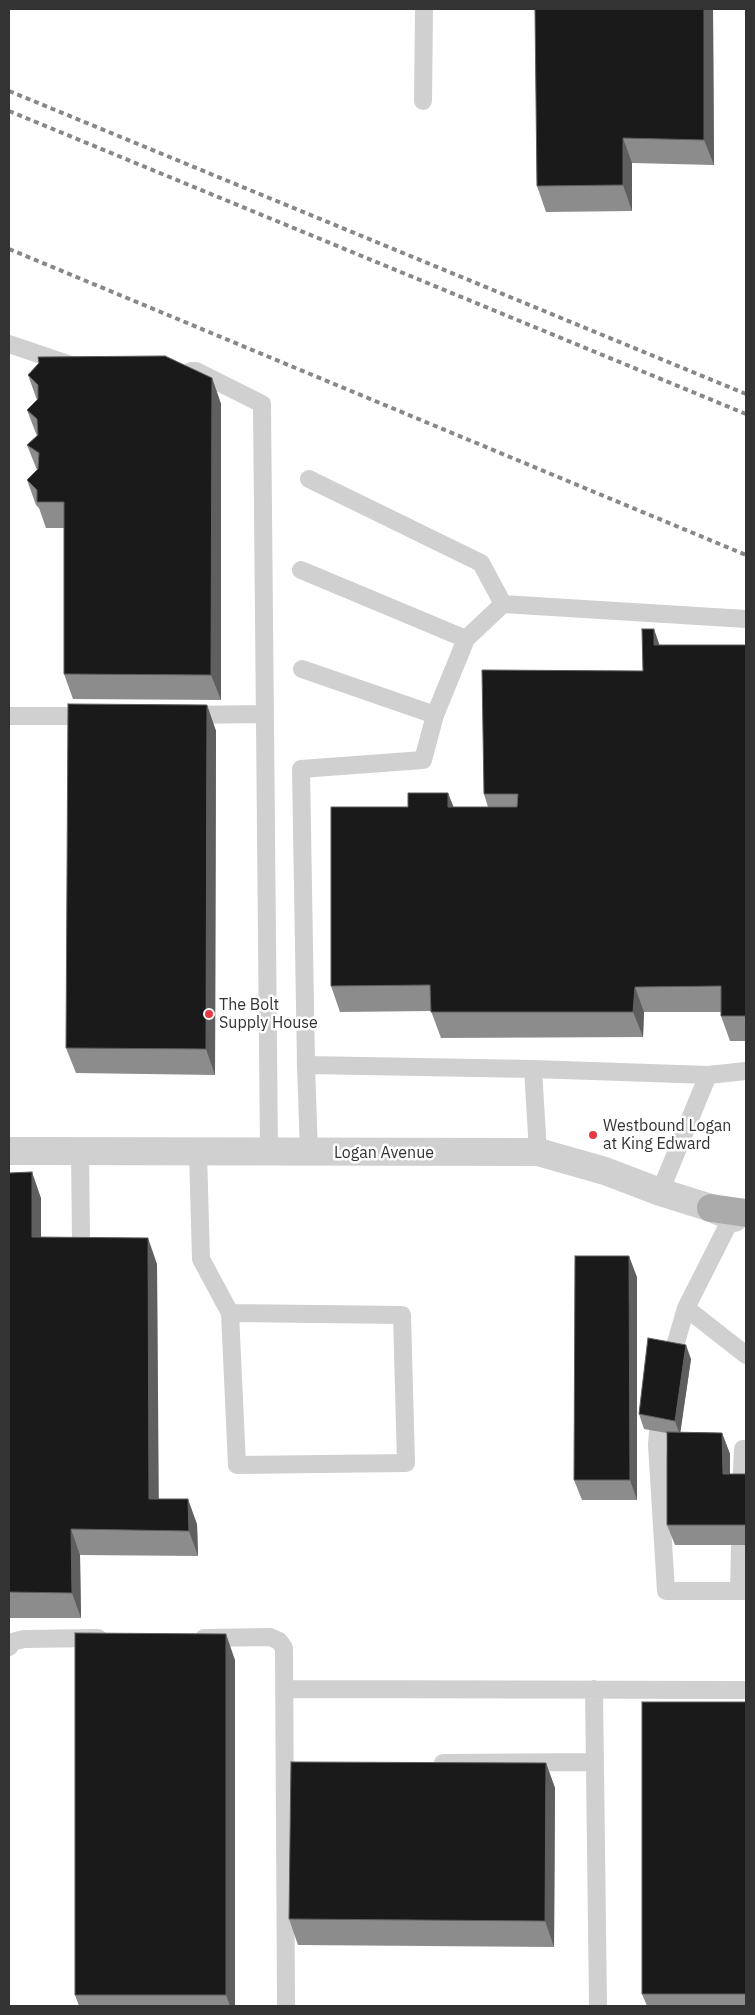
<!DOCTYPE html>
<style>
body{margin:0}
#map{position:relative;width:755px;height:2015px;overflow:hidden;background:#fff;font-family:"IBM Plex Sans",sans-serif}
canvas{display:block}
.frame{position:absolute;inset:0;border:10px solid #333;pointer-events:none}
</style>
<div id="map">
<canvas width="755" height="2015"></canvas>
<div class="frame"></div>
</div>
<script>
const g = document.querySelector('canvas').getContext('2d');
g.lineJoin = 'round';
const shape = rows => new Path2D(rows.map(r => 'M' + r).join(''));
function stroke(path, color, width, dash) { g.strokeStyle = color; g.lineWidth = width; g.lineCap = dash ? 'butt' : 'round'; g.setLineDash(dash || []); g.stroke(path); }
function fill(path, color) { g.fillStyle = color; g.fill(path, 'evenodd'); }
function write(font, color, halo, rows, align = 'center') {
  g.font = font + ' "IBM Plex Sans",sans-serif'; g.lineWidth = 5; g.setLineDash([]); g.textBaseline = 'middle'; g.strokeStyle = halo; g.fillStyle = color; for (const [text, x, y, turn = 0] of rows) {
    g.save(); g.translate(x, y); g.rotate((+turn || 0) * Math.PI / 180); g.textAlign = isNaN(turn) ? turn : align; if (halo) g.strokeText(text, 0, 0); g.fillText(text, 0, 0); g.restore();
  }
}
const lane = shape([
 [423,101,424,9],
 [9,344,71,365],
 [191,371,196,371,262,404,269,1152],
 [309,479,481,563,503,604,746,619],
 [301,570,466,639,503,604],
 [302,669,435,715,466,639],
 [187,715,265,714],
 [9,716,91,716],
 [306,1065,301,769,423,760,435,715],
 [533,1069,538,1152],
 [80,1151,81,1241],
 [198,1152,201,1259,230,1313,402,1315,406,1463,237,1465,230,1313],
 [309,1153,306,1065,533,1069,708,1075,746,1071],
 [660,1192,708,1075],
 [732,1217,686,1308,746,1355],
 [672,1356,686,1308],
 [658,1431,657,1445,666,1591,739,1591],
 [741,1494,743,1449,746,1449],
 [740,1546,739,1591,746,1591],
 [204,1638,270,1637,279,1641,284,1648,286,2006],
 [9,1647,12,1642,24,1639,98,1638],
 [284,1689,746,1690],
 [594,1689,598,2006],
 [443,1763,594,1762]
]);
const street = shape([
 [9,1151,538,1152,605,1171,660,1192,711,1208,734,1218]
]);
const primary = shape([
 [711,1208,746,1213]
]);
const rail = shape([
 [9,91,746,394],
 [9,111,746,414],
 [9,249,746,555]
]);
const wall = shape([
 [535,9,713,9,714,165,632,163,632,211,546,212,537,186],
 [28,375,212,378,221,404,221,700,73,699,64,674,64,528,46,528,39,508,36,505,27,480,37,470,27,445,37,436,27,410,37,400],
 [660,645,746,645,746,1041,730,1041,721,1016,721,1012,644,1012,643,1037,441,1038,431,1011,340,1012,331,986,453,807,488,807,484,794,643,671],
 [207,705,216,731,215,1075,76,1073,66,1048],
 [9,1173,41,1198,41,1237,157,1264,158,1499,197,1524,198,1556,80,1555,81,1618,9,1618],
 [637,1277,637,1500,582,1500,574,1480],
 [691,1359,680,1432,722,1433,730,1454,730,1474,746,1474,746,1545,675,1545,667,1525,667,1433,644,1429,639,1414],
 [235,1660,235,2006,79,2006,75,1995],
 [746,1702,746,2006,647,2006,642,1994],
 [546,1763,555,1788,554,1947,298,1945,289,1919]
]);
const shadedWall = shape([
 [704,9,713,9,714,165,704,140],
 [623,138,632,163,632,211,623,185],
 [212,378,221,404,221,700,211,675],
 [654,629,663,655,654,645],
 [207,705,216,731,215,1075,206,1049],
 [448,793,458,818,448,807],
 [635,987,644,1012,643,1037,633,1012],
 [32,1172,41,1198,41,1263,32,1237],
 [148,1238,157,1264,159,1524,149,1499],
 [629,1256,637,1277,637,1500,630,1480],
 [686,1345,691,1359,680,1435,675,1421],
 [722,1433,730,1454,730,1494,723,1474],
 [188,1499,197,1524,198,1556,189,1531],
 [71,1529,80,1555,81,1618,72,1593],
 [226,1634,235,1660,235,2006,230,2006,226,1995],
 [546,1763,555,1788,554,1947,545,1921]
]);
const building = shape([
 [535,9,704,9,704,140,623,138,623,185,537,186,535,9],
 [165,356,212,378,211,675,64,674,64,502,37,502,37,490,27,480,38,469,39,453,27,445,38,435,37,419,27,410,38,399,38,385,28,375,39,363,38,357,165,356],
 [642,629,654,629,654,645,746,645,746,1016,721,1016,721,986,635,987,633,1012,431,1012,430,985,331,986,331,807,408,807,408,793,448,793,448,807,517,807,518,794,484,794,482,670,643,671,642,629],
 [68,704,207,705,206,1049,66,1048,68,704],
 [32,1172,32,1237,148,1238,149,1499,188,1499,189,1531,71,1529,72,1593,9,1592,9,1173,32,1172],
 [575,1256,629,1256,630,1480,574,1480,575,1256],
 [648,1338,686,1345,675,1421,639,1414,648,1338],
 [667,1432,722,1433,723,1474,746,1474,746,1525,667,1525,667,1432],
 [75,1633,226,1634,226,1995,75,1995,75,1633],
 [642,1702,746,1702,746,1994,642,1994,642,1702],
 [291,1762,546,1763,545,1921,289,1919,291,1762]
]);
const markers = [
 [209,1014,5,"#e63946"],
 [593,1135,5,"#e63946"]
];
const poiNames = [
 ["The Bolt",219,1005],
 ["Supply House",219,1023],
 ["Westbound Logan",603,1126],
 ["at King Edward",603,1144]
];
const streetNames = [
 ["Logan Avenue",384,1153]
];
stroke(lane, '#d0d0d0', 18);
stroke(street, '#d0d0d0', 28);
stroke(primary, '#ababab', 28);
stroke(rail, '#888', 4, [5, 4]);
fill(wall, '#8c8c8c');
fill(shadedWall, '#5f5f5f');
fill(building, '#1a1a1a');
stroke(building, '#5f5f5f', 1);
for (const [x, y, r, color] of markers) { const dot = new Path2D(); dot.arc(x, y, r, 0, 2 * Math.PI); g.fillStyle = color; g.fill(dot); stroke(dot, '#fff', 2); }
write('16px', '#333', '#fff', poiNames, 'left');
write('16px', '#333', '#fff', streetNames);
</script>
